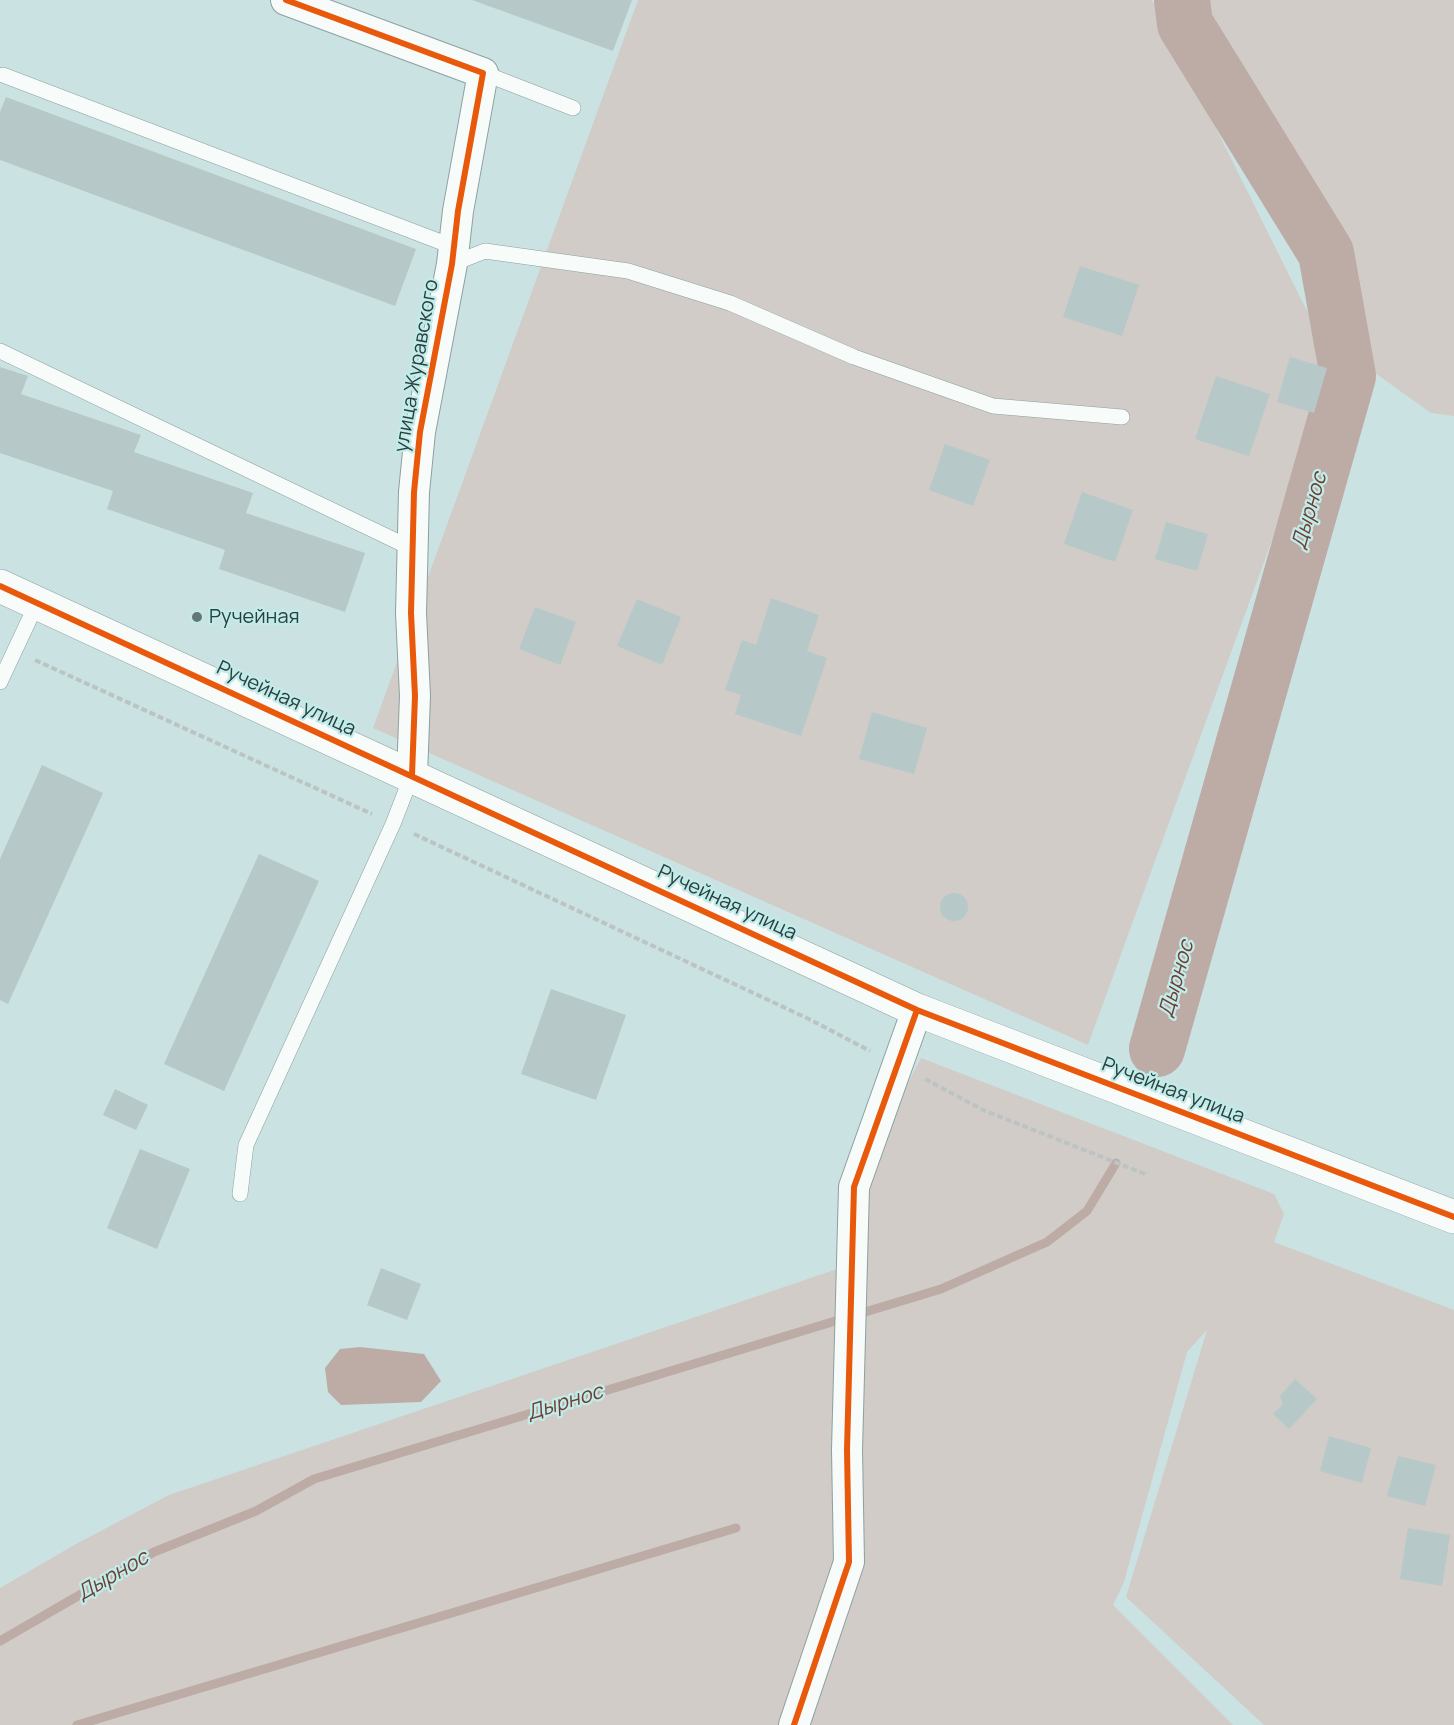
<!DOCTYPE html>
<meta charset="utf-8">
<style>
body{margin:0}
canvas{display:block;background:#cae2e1}
</style>
<canvas width="1454" height="1725"></canvas>
<script>
const g = document.querySelector('canvas').getContext('2d');
g.lineJoin = 'round';
function fill(path, color) { g.fillStyle = color; g.fill(path, 'evenodd'); }
const shape = rows => new Path2D(rows.map(r => 'M' + r).join(''));
function stroke(path, color, width, dash) { g.strokeStyle = color; g.lineWidth = width; g.lineCap = dash ? 'butt' : 'round'; g.setLineDash(dash || []); g.stroke(path); }
function write(font, color, halo, rows, align = 'center') {
  g.font = font + ' Manrope,sans-serif'; g.lineWidth = 4.5; g.setLineDash([]); g.textBaseline = 'middle'; g.strokeStyle = halo; g.fillStyle = color; for (const [text, x, y, turn = 0] of rows) {
    g.save(); g.translate(x, y); g.rotate((+turn || 0) * Math.PI / 180); g.textAlign = isNaN(turn) ? turn : align; if (halo) g.strokeText(text, 0, 0); g.fillText(text, 0, 0); g.restore();
  }
}
const green = shape([
 [638,0,1152,0,1335,367,1088,1045,373,728],
 [1194,0,1454,0,1454,416,1431,413,1340,348],
 [921,1058,1274,1194,1284,1214,1274,1242,1454,1310,1454,1725,1264,1725,1126,1597,1207,1330,1187,1352,1124,1582,1113,1605,1233,1725,0,1725,0,1588,76,1544,169,1495,864,1260,868,1192,890,1117]
]);
const water = shape([
 [360,1347,424,1354,441,1381,421,1402,341,1405,328,1392,325,1368,340,1349]
]);
const stream = shape([
 [0,1641,154,1552,256,1511,314,1479,941,1289,1047,1242,1087,1211,1116,1163],
 [77,1725,736,1528]
]);
const river = shape([
 [1157,1049,1348,376,1326,253,1185,24,1182,0]
]);
const building = shape([
 [472,0,632,0,613,51],
 [6,97,416,249,395,306,0,160,0,112],
 [1080,266,1139,285,1122,336,1063,317],
 [1290,357,1327,368,1314,413,1277,402],
 [0,367,28,376,21,394,141,435,134,452,253,493,246,513,365,553,345,612,219,569,225,550,107,509,113,491,0,453],
 [1216,376,1270,394,1249,456,1195,439],
 [945,444,990,460,973,506,929,490],
 [1082,492,1133,510,1115,562,1064,544],
 [1166,522,1208,534,1197,571,1155,559],
 [771,598,819,615,807,651,827,658,801,736,735,714,741,695,725,690,742,640,756,645],
 [637,599,681,617,662,665,617,646],
 [535,607,576,622,560,665,519,649],
 [872,712,927,728,914,774,859,759],
 [42,765,103,793,8,1004,0,1000,0,859],
 [259,854,319,881,224,1091,164,1064],
 '940 907a14 14 0 1 1 28 0a14 14 0 1 1-28 0Z',
 [551,989,626,1015,596,1100,521,1074],
 [115,1089,148,1105,136,1130,103,1115],
 [140,1149,190,1169,157,1249,107,1228],
 [381,1268,421,1284,407,1320,367,1305],
 [1295,1379,1317,1399,1289,1429,1273,1414,1283,1404,1280,1396],
 [1329,1436,1371,1448,1362,1483,1320,1471],
 [1398,1456,1436,1465,1425,1506,1387,1496],
 [1408,1528,1450,1535,1442,1586,1400,1579]
]);
const path = shape([
 [35,660,372,814],
 [414,834,811,1020,870,1051],
 [925,1079,983,1110,1145,1174]
]);
const service = shape([
 [483,73,573,108],
 [3,75,454,247],
 [452,264,485,251,628,271,730,303,854,357,993,406,1122,417],
 [0,351,413,549],
 [0,682,37,603],
 [240,1194,246,1145,393,824,412,775]
]);
const minor = shape([
 [286,0,483,73,458,211,452,264,420,432,414,492,411,613,415,696,412,775],
 [794,1725,849,1562,847,1450,854,1187,917,1010]
]);
const tertiary = shape([
 [0,586,917,1010,1454,1217]
]);
const cycleway = shape([
 [286,0,483,73,458,211,452,264,420,432,414,492,411,613,415,696,412,775],
 [0,586,917,1010,1454,1217],
 [794,1725,849,1562,847,1450,854,1187,917,1010]
]);
const markers = [
 [197,617,6,"#637776"]
];
const streetNames = [
 ["улица Журавского",417,366,-80],
 ["Ручейная улица",286,699,25],
 ["Ручейная улица",727,903,25],
 ["Ручейная улица",1173,1091,21]
];
const poiNames = [
 ["Ручейная",209,617]
];
const waterNames = [
 ["Дырнос",1310,511,-74],
 ["Дырнос",1177,979,-74],
 ["Дырнос",565,1403,-17],
 ["Дырнос",113,1576,-30]
];
fill(green, '#d1ccc8');
fill(water, '#bdaba5');
stroke(stream, '#bdaba5', 9);
stroke(river, '#bdaba5', 56);
fill(building, '#b6c9c8');
stroke(service, '#8da09f', 16);
stroke(minor, '#8da09f', 32);
stroke(tertiary, '#8da09f', 34);
stroke(path, '#bcc4c3', 4, [6, 3]);
stroke(service, '#f7fbfa', 15);
stroke(minor, '#f7fbfa', 30);
stroke(tertiary, '#f7fbfa', 33);
stroke(cycleway, '#e8590c', 6);
for (const [x, y, r, color] of markers) { const dot = new Path2D(); dot.arc(x, y, r, 0, 2 * Math.PI); g.fillStyle = color; g.fill(dot); stroke(dot, '#c0ecea', 2); }
write('20px', '#2c3e3d', '#c0ecea', streetNames);
write('20px', '#2c3e3d', '#c0ecea', poiNames, 'left');
write('italic 21px', '#723d33', '#c0ecea', waterNames);
</script>
